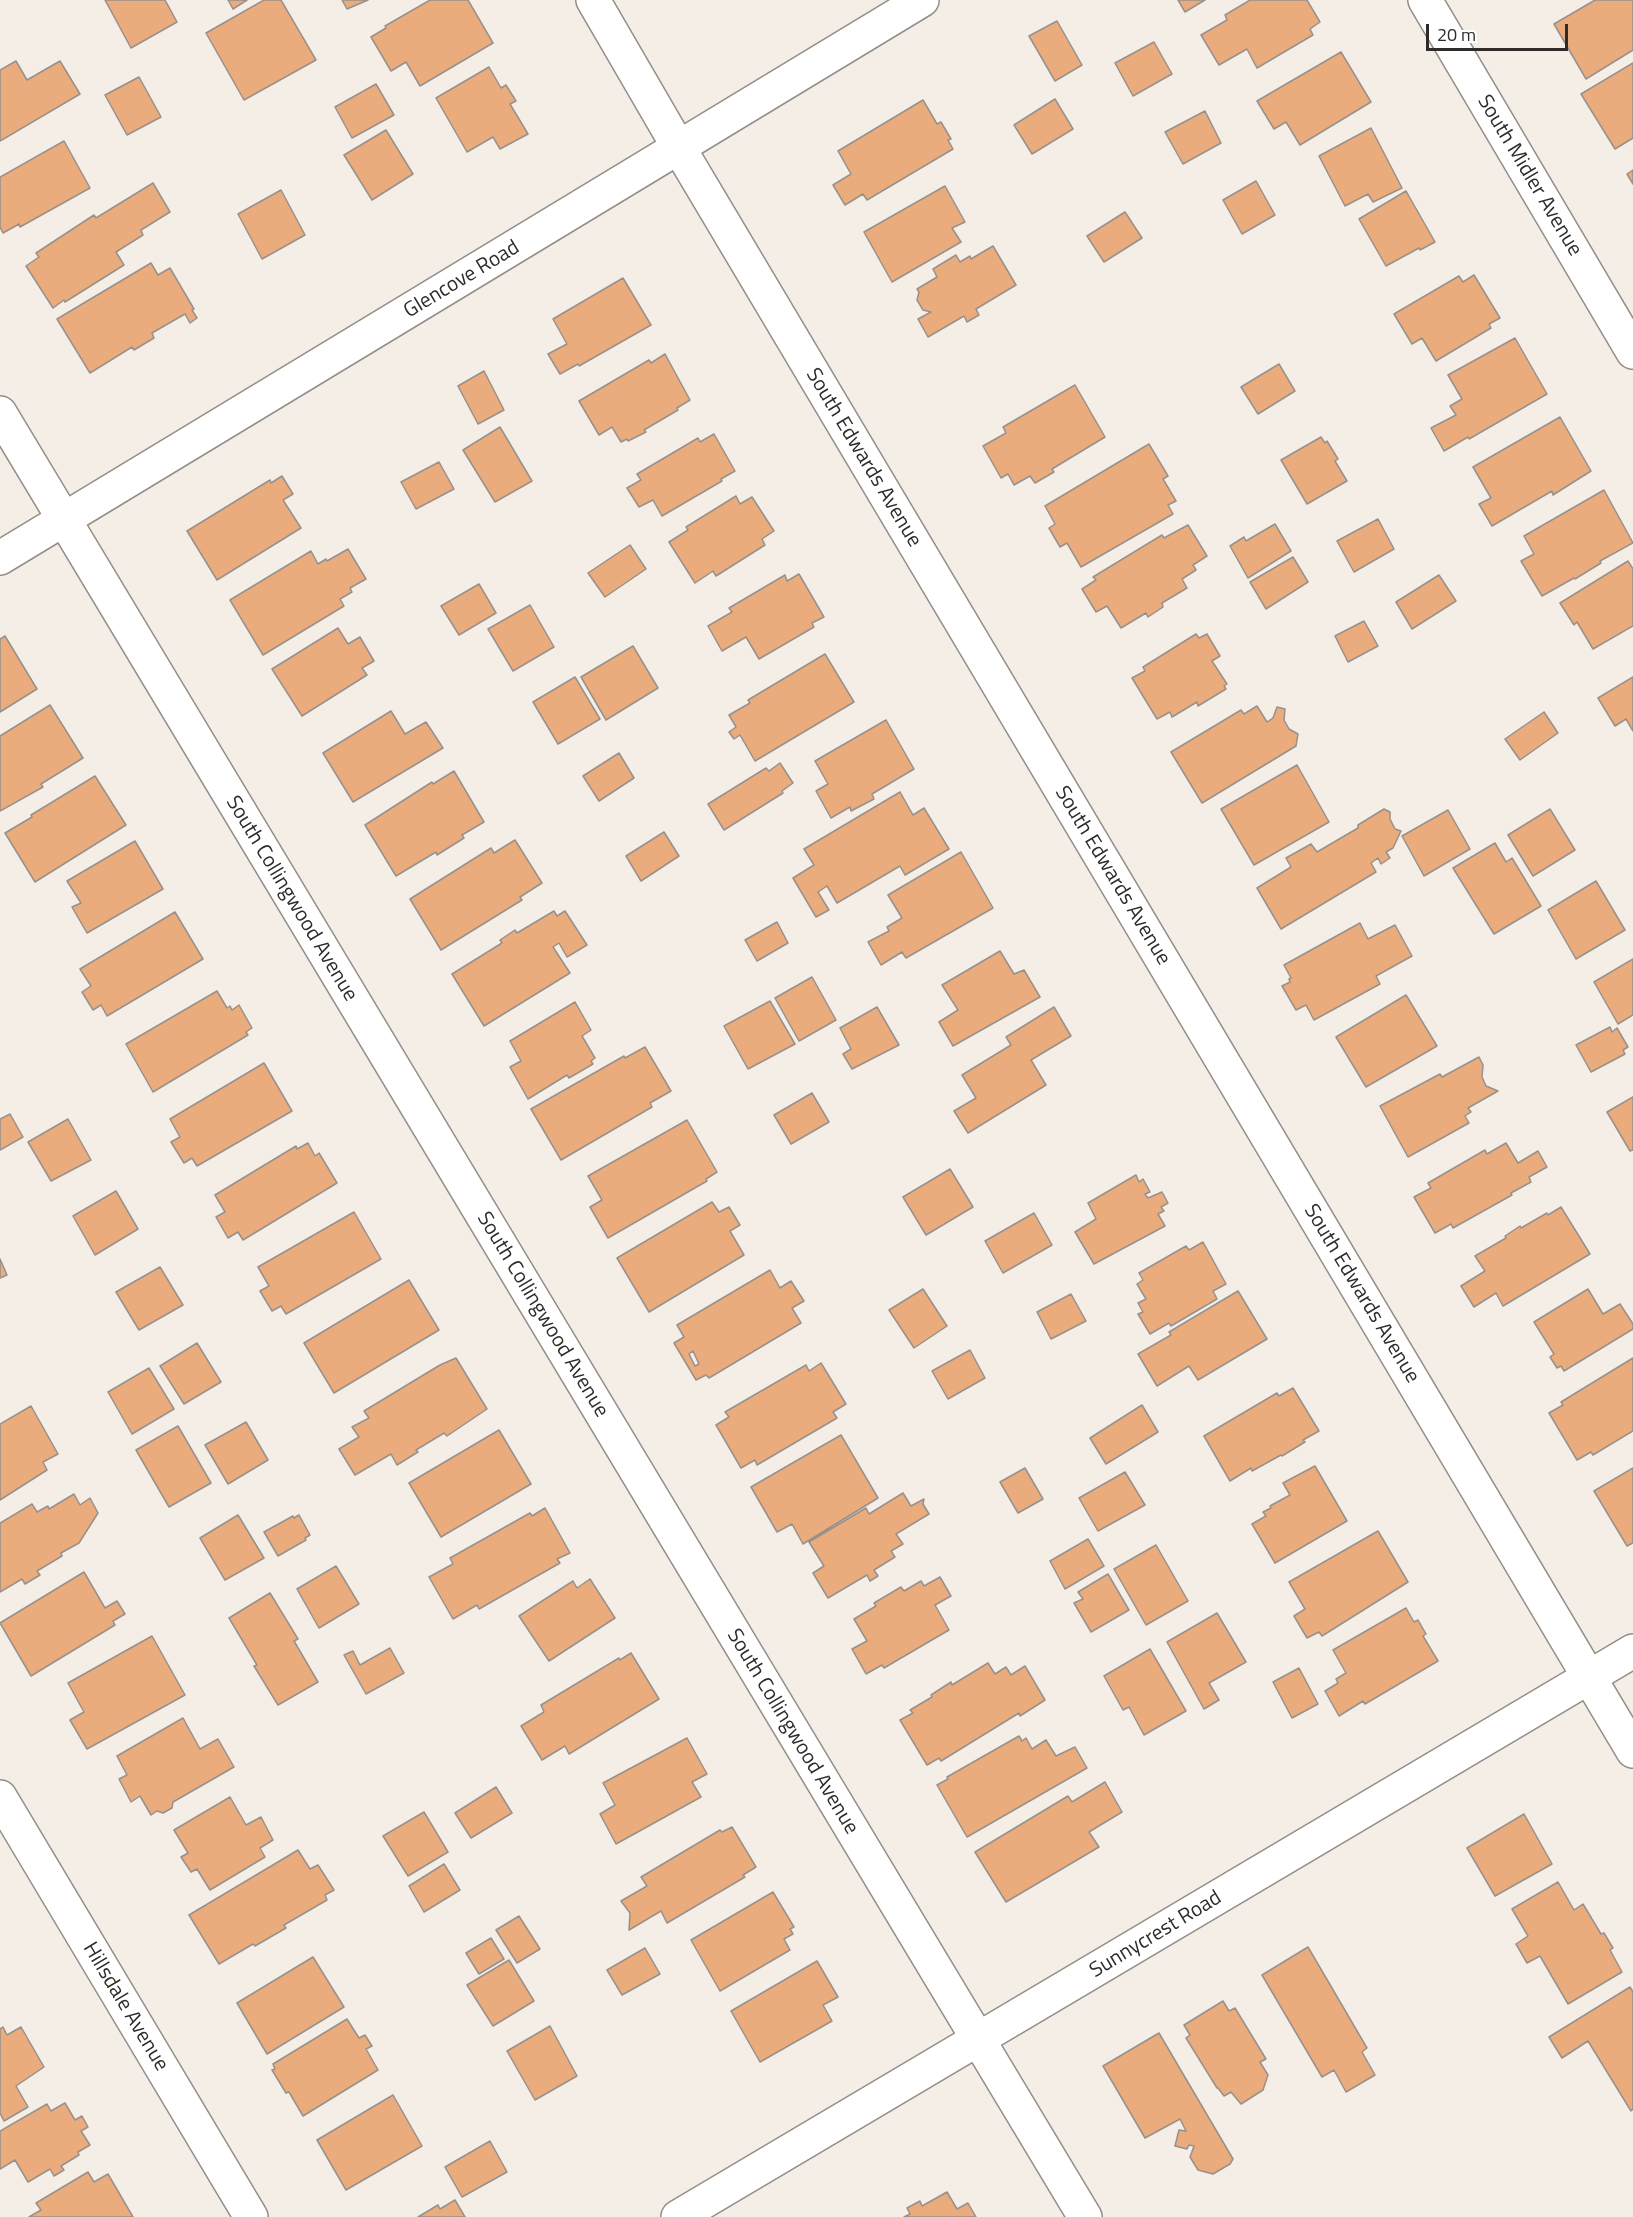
<!DOCTYPE html>
<style>
body{margin:0}
#map{position:relative;width:1633px;height:2217px;overflow:hidden;background:#f5eee7;font-family:"Titillium Web",sans-serif}
canvas{display:block}
.scale{position:absolute;left:1426px;top:24px;width:142px;height:27px;box-sizing:border-box;border:3px solid #2e2b29;border-top:0;padding-left:8px;font-size:18px;line-height:21px;white-space:nowrap;color:#2e2b29;-webkit-text-stroke:4px #fff;paint-order:stroke}
</style>
<div id="map">
<canvas width="1633" height="2217"></canvas>
<div class="scale">20 m</div>
</div>
<script>
const g = document.querySelector('canvas').getContext('2d');
g.lineJoin = 'round';
function fill(path, color) { g.fillStyle = color; g.fill(path, 'evenodd'); }
const shape = rows => new Path2D(rows.map(r => 'M' + r).join(''));
function stroke(path, color, width, dash) { g.strokeStyle = color; g.lineWidth = width; g.lineCap = dash ? 'butt' : 'round'; g.setLineDash(dash || []); g.stroke(path); }
function write(font, color, halo, rows, align = 'center') {
  g.font = font + ' "Titillium Web",sans-serif'; g.lineWidth = 5; g.setLineDash([]); g.textBaseline = 'middle'; g.strokeStyle = halo; g.fillStyle = color; for (const [text, x, y, turn = 0] of rows) {
    g.save(); g.translate(x, y); g.rotate((+turn || 0) * Math.PI / 180); g.textAlign = isNaN(turn) ? turn : align; if (halo) g.strokeText(text, 0, 0); g.fillText(text, 0, 0); g.restore();
  }
}
const building = shape([
 [105,0,165,0,177,22,131,48,105,0],
 [228,0,247,0,233,9,228,0],
 [264,0,281,0,316,60,244,100,206,33,264,0],
 [342,0,368,0,347,9,342,0],
 [430,0,468,0,493,43,420,86,406,62,391,71,371,37,386,28,385,26,430,0],
 [1178,0,1205,0,1185,12,1178,0],
 [1250,0,1307,0,1320,22,1310,29,1313,35,1257,68,1247,49,1219,65,1201,35,1227,20,1225,15,1250,0],
 [1595,0,1633,0,1633,50,1586,79,1554,24,1595,0],
 [1057,21,1082,65,1055,81,1029,36,1057,21],
 [1154,42,1172,74,1133,96,1115,63,1154,42],
 [1341,52,1371,102,1300,145,1286,122,1274,129,1257,101,1341,52],
 [16,61,27,80,60,61,80,94,0,141,0,70,16,61],
 [1633,63,1633,138,1615,149,1581,94,1633,63],
 [489,67,501,88,506,85,516,101,510,104,528,134,500,149,493,137,467,152,436,98,489,67],
 [139,77,161,117,127,135,105,95,139,77],
 [376,84,394,115,352,138,335,107,376,84],
 [1055,99,1073,129,1032,154,1014,125,1055,99],
 [923,100,937,124,941,122,951,139,948,140,953,149,867,200,863,194,845,205,833,185,851,174,838,151,923,100],
 [1205,111,1221,143,1183,164,1165,132,1205,111],
 [1371,128,1402,188,1373,202,1368,194,1345,206,1319,156,1371,128],
 [386,130,413,174,372,200,344,155,386,130],
 [64,141,90,188,20,227,19,224,3,233,0,227,0,177,64,141],
 [1633,170,1633,184,1627,174,1633,170],
 [1256,181,1275,215,1242,234,1223,200,1256,181],
 [153,183,170,212,141,230,143,235,116,252,124,265,65,302,64,300,53,308,26,266,39,257,36,253,94,215,96,218,153,183],
 [945,186,965,222,952,228,961,242,892,282,864,232,945,186],
 [281,190,305,235,262,259,238,214,281,190],
 [1406,191,1435,242,1420,250,1419,248,1386,266,1359,219,1406,191],
 [1125,212,1142,238,1104,262,1087,236,1125,212],
 [993,246,1016,285,976,309,979,315,967,322,964,316,928,337,918,319,931,312,923,310,917,300,919,292,917,289,937,277,933,269,956,255,960,262,970,256,971,259,993,246],
 [151,263,158,275,170,268,194,309,192,310,197,318,190,323,185,314,152,333,154,338,134,350,132,347,90,373,57,319,151,263],
 [1474,275,1500,318,1489,324,1491,328,1436,361,1422,338,1412,344,1394,314,1459,276,1463,282,1474,275],
 [623,278,651,325,579,366,578,364,560,374,548,354,567,344,553,319,623,278],
 [1515,338,1547,394,1469,439,1468,437,1444,451,1431,428,1456,415,1450,406,1462,399,1448,375,1515,338],
 [665,354,690,400,677,408,678,410,644,430,646,432,628,441,627,439,621,442,612,427,599,435,579,401,649,360,651,363,665,354],
 [1279,364,1295,391,1258,414,1241,387,1279,364],
 [484,371,504,410,478,424,458,386,484,371],
 [1075,385,1105,437,1052,469,1054,472,1035,483,1030,476,1014,485,1008,474,1001,478,983,446,1006,433,1003,427,1075,385],
 [1560,417,1591,471,1553,495,1552,491,1492,526,1479,504,1491,498,1473,467,1560,417],
 [500,427,532,481,495,502,463,450,500,427],
 [714,434,735,471,721,479,722,481,662,516,653,500,639,507,627,488,641,480,637,474,698,438,700,442,714,434],
 [1321,437,1325,443,1327,441,1338,459,1335,461,1347,481,1307,504,1281,460,1321,437],
 [1149,444,1168,476,1163,479,1176,501,1168,505,1173,514,1081,567,1067,543,1060,547,1049,528,1055,524,1045,506,1149,444],
 [439,462,454,489,416,509,401,482,439,462],
 [282,476,293,494,283,500,301,528,217,580,187,531,270,480,271,483,282,476],
 [1604,490,1633,543,1600,561,1601,563,1575,579,1574,578,1542,596,1521,561,1534,554,1524,536,1604,490],
 [736,496,740,504,752,497,774,531,762,539,765,545,716,576,713,571,695,583,669,542,688,530,686,527,736,496],
 [1378,519,1394,549,1354,572,1337,541,1378,519],
 [1275,524,1291,551,1248,578,1230,546,1244,537,1246,541,1275,524],
 [1188,525,1207,556,1193,565,1196,570,1182,579,1187,588,1162,603,1163,607,1148,617,1146,613,1121,628,1107,606,1096,612,1082,589,1096,580,1093,577,1162,535,1164,538,1188,525],
 [630,545,646,569,605,597,588,573,630,545],
 [348,549,366,579,350,588,352,592,340,599,344,606,263,655,230,600,311,551,318,564,326,559,327,561,348,549],
 [1293,557,1308,582,1266,609,1250,582,1293,557],
 [1628,561,1633,569,1633,626,1593,649,1577,622,1574,625,1560,603,1628,561],
 [799,574,824,617,812,623,814,627,759,659,746,637,722,651,708,626,732,612,729,608,785,575,787,581,799,574],
 [1439,575,1456,601,1412,629,1396,602,1439,575],
 [479,584,496,613,459,635,441,606,479,584],
 [530,605,554,647,513,671,488,629,530,605],
 [1364,621,1378,646,1348,662,1335,636,1364,621],
 [338,628,348,644,360,637,374,661,362,668,367,675,302,716,272,669,338,628],
 [1196,634,1199,638,1207,634,1220,656,1212,661,1227,684,1224,686,1226,689,1198,706,1197,702,1172,717,1170,712,1157,719,1132,678,1145,671,1143,667,1196,634],
 [5,636,37,689,0,712,0,639,5,636],
 [633,646,658,688,606,720,581,677,633,646],
 [825,654,854,702,755,761,740,735,734,739,729,732,736,727,729,715,750,703,748,700,825,654],
 [575,677,600,719,558,744,533,702,575,677],
 [1633,677,1633,731,1626,719,1615,726,1598,698,1633,677],
 [50,705,83,758,41,784,43,787,0,811,0,736,50,705],
 [1257,706,1267,722,1273,718,1277,707,1285,709,1284,720,1289,729,1298,734,1296,746,1202,803,1171,752,1241,710,1244,714,1257,706],
 [391,711,405,734,426,722,443,748,353,802,323,753,391,711],
 [1544,712,1558,733,1520,760,1505,739,1544,712],
 [886,720,914,769,872,794,874,799,851,811,850,807,831,818,816,791,828,784,815,761,886,720],
 [619,753,634,778,599,801,583,776,619,753],
 [780,763,793,783,782,791,783,793,724,830,708,804,766,768,769,771,780,763],
 [1297,765,1329,822,1254,865,1221,809,1297,765],
 [454,771,484,822,462,835,464,838,437,855,436,852,396,876,365,825,432,782,433,784,454,771],
 [95,776,126,825,35,882,5,833,32,817,31,815,95,776],
 [900,792,913,815,924,808,949,849,905,875,900,866,837,903,827,886,818,892,829,910,816,917,793,878,814,865,804,849,900,792],
 [1384,809,1390,812,1390,819,1395,829,1401,831,1393,848,1386,852,1390,858,1381,864,1378,858,1371,863,1376,872,1281,929,1257,888,1291,867,1286,858,1311,844,1317,852,1358,828,1358,825,1384,809],
 [1550,809,1575,850,1533,876,1508,835,1550,809],
 [1448,810,1470,849,1424,876,1402,836,1448,810],
 [664,832,679,856,641,881,626,856,664,832],
 [515,840,542,883,520,897,522,900,441,950,410,899,491,848,494,853,515,840],
 [135,841,163,889,87,933,72,907,81,903,67,881,135,841],
 [1495,843,1506,862,1512,858,1541,906,1494,934,1453,868,1495,843],
 [961,852,993,908,906,958,902,952,881,965,868,942,889,931,887,927,902,918,888,895,961,852],
 [1596,881,1625,930,1576,959,1548,910,1596,881],
 [554,911,557,916,565,911,587,945,567,957,559,943,553,947,570,973,484,1026,452,974,502,943,500,940,515,930,517,933,554,911],
 [175,912,203,959,107,1016,101,1005,93,1010,82,992,91,986,80,969,175,912],
 [777,922,788,943,757,961,745,940,777,922],
 [1360,923,1368,939,1395,925,1412,956,1376,976,1380,984,1314,1020,1306,1005,1296,1010,1282,986,1290,982,1289,979,1291,978,1284,965,1360,923],
 [1000,951,1014,974,1024,970,1040,997,953,1046,939,1022,958,1010,942,985,1000,951],
 [1633,959,1633,1015,1618,1024,1594,982,1633,959],
 [812,977,836,1020,799,1041,775,998,812,977],
 [217,991,227,1008,230,1006,232,1010,239,1005,252,1028,246,1032,248,1035,153,1092,126,1044,217,991],
 [1406,995,1437,1046,1366,1087,1336,1037,1406,995],
 [770,1001,795,1044,748,1069,724,1026,770,1001],
 [575,1002,591,1030,582,1036,595,1058,591,1061,593,1064,569,1078,567,1075,528,1099,510,1067,521,1061,510,1041,575,1002],
 [877,1007,899,1045,852,1069,843,1054,851,1049,840,1028,877,1007],
 [1054,1007,1071,1036,1031,1060,1046,1085,968,1133,954,1111,976,1098,962,1075,1011,1045,1006,1037,1054,1007],
 [1610,1027,1612,1032,1617,1028,1628,1047,1623,1050,1625,1054,1591,1072,1576,1045,1610,1027],
 [645,1047,671,1091,650,1103,652,1107,561,1160,531,1109,624,1056,625,1058,645,1047],
 [1479,1057,1483,1065,1482,1077,1486,1086,1498,1091,1468,1108,1471,1112,1465,1116,1469,1123,1408,1157,1380,1106,1440,1074,1442,1077,1479,1057],
 [264,1063,292,1111,197,1166,192,1158,184,1163,171,1142,180,1137,170,1119,264,1063],
 [812,1093,829,1122,791,1144,774,1115,812,1093],
 [1633,1097,1633,1150,1630,1151,1607,1112,1633,1097],
 [10,1114,23,1137,0,1150,0,1119,10,1114],
 [68,1119,91,1160,51,1181,28,1142,68,1119],
 [687,1120,717,1172,706,1179,707,1181,608,1238,590,1207,602,1200,588,1176,687,1120],
 [308,1143,315,1156,319,1153,337,1183,243,1240,238,1232,228,1238,216,1217,225,1212,215,1195,296,1146,297,1149,308,1143],
 [1506,1143,1518,1163,1538,1151,1547,1167,1529,1177,1531,1182,1511,1193,1512,1195,1453,1228,1451,1224,1435,1233,1414,1197,1431,1188,1428,1183,1485,1150,1487,1154,1506,1143],
 [950,1169,973,1207,926,1235,903,1197,950,1169],
 [1136,1175,1139,1182,1143,1179,1150,1192,1145,1194,1148,1198,1162,1192,1168,1203,1161,1207,1164,1211,1158,1214,1165,1226,1094,1264,1075,1232,1096,1219,1088,1203,1136,1175],
 [116,1191,138,1229,95,1255,73,1216,116,1191],
 [712,1202,719,1212,729,1207,740,1225,730,1231,744,1255,649,1312,617,1258,712,1202],
 [1561,1207,1590,1254,1503,1306,1496,1293,1474,1307,1461,1286,1485,1271,1475,1256,1506,1238,1505,1236,1520,1226,1521,1228,1547,1213,1548,1215,1561,1207],
 [354,1212,381,1259,286,1314,281,1306,272,1311,260,1291,269,1286,258,1267,354,1212],
 [1034,1213,1052,1245,1003,1273,985,1241,1034,1213],
 [1203,1242,1226,1284,1213,1291,1217,1299,1171,1326,1169,1323,1150,1334,1138,1314,1143,1312,1138,1303,1146,1299,1137,1284,1143,1280,1139,1273,1186,1246,1189,1250,1203,1242],
 [0,1259,7,1275,0,1278,0,1259],
 [160,1267,183,1305,139,1330,116,1292,160,1267],
 [770,1270,780,1288,791,1281,804,1301,792,1308,801,1323,709,1378,706,1375,696,1380,674,1343,684,1337,677,1325,770,1270],
 [693,1351,699,1364,695,1366,689,1354,693,1351],
 [409,1280,439,1330,334,1393,304,1343,409,1280],
 [923,1289,947,1326,914,1348,889,1310,923,1289],
 [1588,1289,1603,1314,1620,1304,1633,1324,1633,1329,1564,1371,1561,1366,1557,1368,1550,1357,1554,1354,1534,1322,1588,1289],
 [1238,1291,1267,1339,1198,1380,1189,1366,1157,1386,1138,1354,1171,1335,1169,1332,1238,1291],
 [1071,1294,1086,1321,1051,1339,1037,1312,1071,1294],
 [197,1343,221,1382,184,1404,160,1366,197,1343],
 [970,1350,985,1378,948,1399,932,1371,970,1350],
 [456,1358,487,1409,447,1436,444,1433,416,1450,418,1452,397,1465,391,1454,355,1475,339,1449,359,1437,352,1427,369,1418,364,1411,440,1365,456,1358],
 [1633,1358,1633,1431,1593,1455,1591,1452,1577,1460,1549,1413,1563,1405,1561,1402,1633,1358],
 [821,1363,846,1404,833,1412,837,1418,757,1465,755,1460,741,1468,716,1425,729,1417,725,1412,806,1365,809,1371,821,1363],
 [149,1368,174,1409,132,1434,108,1392,149,1368],
 [1293,1388,1319,1431,1303,1440,1305,1442,1282,1456,1281,1455,1252,1471,1251,1468,1230,1481,1204,1436,1277,1393,1279,1396,1293,1388],
 [1142,1405,1158,1432,1106,1464,1090,1438,1142,1405],
 [31,1406,58,1454,43,1462,47,1470,0,1500,0,1424,31,1406],
 [246,1422,268,1460,228,1484,205,1445,246,1422],
 [178,1426,211,1483,169,1507,136,1450,178,1426],
 [499,1430,531,1484,441,1537,409,1483,499,1430],
 [841,1435,878,1498,803,1544,792,1524,777,1532,751,1487,841,1435],
 [1315,1466,1347,1521,1275,1563,1252,1524,1266,1516,1263,1512,1271,1508,1270,1506,1290,1495,1283,1483,1315,1466],
 [1025,1468,1043,1499,1018,1513,1000,1482,1025,1468],
 [1633,1468,1633,1543,1627,1546,1594,1491,1633,1468],
 [1125,1472,1145,1505,1098,1531,1079,1498,1125,1472],
 [903,1493,911,1506,924,1499,923,1504,929,1514,896,1534,903,1544,891,1551,895,1557,874,1570,878,1576,870,1581,867,1575,828,1598,813,1573,824,1566,809,1542,866,1508,869,1514,903,1493],
 [74,1494,80,1505,90,1498,98,1513,79,1543,61,1553,62,1556,37,1571,40,1575,25,1584,22,1579,0,1592,0,1523,32,1504,37,1512,48,1506,49,1509,74,1494],
 [545,1508,570,1553,557,1559,560,1563,479,1609,477,1605,453,1619,429,1577,453,1564,450,1558,530,1513,532,1516,545,1508],
 [238,1515,264,1558,225,1580,200,1538,238,1515],
 [299,1515,310,1535,305,1538,306,1540,278,1556,264,1532,293,1516,294,1518,299,1515],
 [1378,1531,1408,1582,1322,1636,1319,1632,1307,1638,1294,1616,1305,1609,1289,1582,1378,1531],
 [1088,1539,1104,1566,1065,1589,1050,1561,1088,1539],
 [1156,1545,1188,1601,1146,1625,1114,1569,1156,1545],
 [336,1566,359,1604,319,1628,297,1589,336,1566],
 [84,1572,105,1608,117,1601,125,1614,113,1621,115,1625,31,1676,0,1623,84,1572],
 [1108,1574,1129,1610,1091,1632,1074,1603,1083,1599,1078,1592,1108,1574],
 [940,1577,951,1596,935,1605,949,1630,884,1668,882,1665,866,1674,852,1649,867,1641,854,1619,876,1606,874,1603,901,1587,904,1591,921,1581,924,1586,940,1577],
 [590,1579,615,1618,549,1661,519,1616,573,1581,577,1588,590,1579],
 [270,1593,298,1639,294,1641,318,1682,278,1705,254,1666,257,1665,229,1618,270,1593],
 [1406,1608,1414,1622,1418,1620,1426,1634,1423,1636,1438,1661,1365,1704,1363,1701,1339,1716,1325,1691,1338,1683,1336,1679,1346,1673,1333,1650,1406,1608],
 [1217,1613,1246,1662,1209,1683,1219,1700,1204,1709,1167,1642,1217,1613],
 [152,1636,185,1695,87,1749,70,1720,84,1712,68,1683,152,1636],
 [390,1648,404,1673,366,1694,344,1655,353,1651,360,1665,390,1648],
 [1150,1649,1186,1711,1144,1735,1129,1707,1123,1710,1104,1676,1150,1649],
 [631,1653,659,1699,569,1754,565,1746,542,1760,521,1726,544,1712,541,1705,619,1658,620,1660,631,1653],
 [988,1663,995,1674,1006,1667,1011,1675,1025,1666,1045,1700,1020,1716,1019,1713,941,1761,939,1758,927,1765,900,1720,913,1713,910,1710,932,1697,931,1695,951,1682,952,1685,988,1663],
 [1299,1668,1318,1704,1292,1718,1273,1682,1299,1668],
 [183,1718,200,1749,218,1739,234,1767,173,1802,172,1808,163,1813,157,1811,151,1815,140,1796,131,1802,119,1779,127,1775,117,1756,183,1718],
 [1019,1736,1022,1741,1026,1738,1032,1749,1046,1740,1056,1756,1075,1747,1087,1768,967,1837,937,1785,948,1779,947,1777,1019,1736],
 [687,1738,707,1774,692,1782,701,1797,616,1844,600,1814,615,1805,603,1783,687,1738],
 [1105,1782,1122,1812,1089,1832,1099,1847,1006,1902,975,1852,1068,1796,1072,1802,1105,1782],
 [496,1787,512,1813,471,1838,455,1813,496,1787],
 [230,1797,246,1825,261,1817,273,1840,260,1848,265,1857,210,1890,197,1869,191,1872,181,1857,188,1853,174,1830,230,1797],
 [424,1812,448,1852,408,1876,383,1836,424,1812],
 [1524,1814,1552,1864,1495,1896,1467,1848,1524,1814],
 [732,1827,756,1867,743,1875,745,1877,667,1923,661,1911,629,1930,630,1913,621,1901,647,1886,641,1877,720,1830,722,1832,732,1827],
 [298,1850,310,1869,318,1865,334,1890,325,1895,327,1900,284,1925,286,1928,255,1946,253,1944,219,1964,189,1915,298,1850],
 [444,1864,460,1890,424,1912,409,1886,444,1864],
 [1558,1882,1574,1910,1583,1904,1601,1934,1604,1933,1613,1948,1610,1950,1622,1972,1568,2004,1540,1956,1527,1963,1516,1944,1528,1936,1512,1909,1558,1882],
 [773,1892,794,1927,790,1929,793,1934,784,1939,790,1950,720,1991,691,1940,773,1892],
 [519,1916,540,1949,517,1963,496,1930,519,1916],
 [491,1938,504,1959,479,1974,466,1953,491,1938],
 [1308,1947,1367,2048,1362,2052,1375,2075,1346,2092,1334,2070,1322,2077,1262,1975,1308,1947],
 [645,1948,660,1974,622,1995,607,1970,645,1948],
 [313,1957,344,2007,267,2054,237,2003,313,1957],
 [509,1960,534,2001,493,2026,467,1985,509,1960],
 [817,1961,838,1997,823,2005,832,2021,760,2062,731,2011,817,1961],
 [1630,1987,1633,1992,1633,2109,1631,2111,1588,2041,1562,2058,1549,2037,1630,1987],
 [1223,2001,1229,2011,1235,2008,1266,2059,1260,2062,1268,2075,1263,2090,1241,2104,1231,2092,1224,2096,1218,2088,1217,2088,1186,2038,1190,2035,1184,2025,1223,2001],
 [347,2019,359,2038,365,2035,372,2046,366,2049,378,2070,303,2116,289,2092,286,2093,272,2070,275,2069,273,2064,347,2019],
 [550,2026,577,2076,535,2100,507,2051,550,2026],
 [3,2027,7,2035,21,2027,44,2067,16,2086,28,2107,4,2121,0,2113,0,2029,3,2027],
 [1159,2033,1233,2159,1230,2164,1213,2174,1198,2170,1190,2157,1194,2146,1189,2145,1187,2149,1175,2146,1179,2130,1186,2131,1180,2119,1145,2138,1103,2066,1159,2033],
 [393,2095,422,2146,346,2190,317,2140,393,2095],
 [65,2103,75,2120,82,2116,88,2127,81,2131,90,2145,78,2152,79,2155,61,2166,64,2170,54,2176,50,2169,28,2182,15,2160,0,2169,0,2131,47,2104,51,2111,65,2103],
 [490,2141,507,2172,462,2197,445,2167,490,2141],
 [88,2172,94,2182,108,2174,133,2217,29,2217,41,2210,36,2203,88,2172],
 [947,2192,957,2209,968,2203,976,2217,904,2217,910,2214,907,2208,920,2201,922,2206,947,2192],
 [455,2200,465,2217,418,2217,438,2205,440,2209,455,2200]
]);
const street = shape([
 [593,0,679,148,1633,1751],
 [0,413,1085,2217],
 [0,558,922,0],
 [0,1797,251,2217],
 [678,2217,1633,1651]
]);
const secondary = shape([
 [1425,0,1633,352]
]);
const streetNames = [
 ["South Midler Avenue",1529,176,59],
 ["Glencove Road",462,280,-31],
 ["South Edwards Avenue",863,458,59],
 ["South Edwards Avenue",1112,876,59],
 ["South Collingwood Avenue",291,899,59],
 ["South Edwards Avenue",1361,1294,59],
 ["South Collingwood Avenue",542,1315,59],
 ["South Collingwood Avenue",792,1732,59],
 ["Sunnycrest Road",1156,1935,-31],
 ["Hillsdale Avenue",125,2007,59]
];
fill(building, '#eaac7c');
stroke(building, '#98908b', 1.5);
stroke(street, '#948e87', 36);
stroke(secondary, '#948e87', 36);
stroke(street, '#fff', 33);
stroke(secondary, '#fff', 33);
write('21px', '#2e2b29', '#fff', streetNames);
</script>
